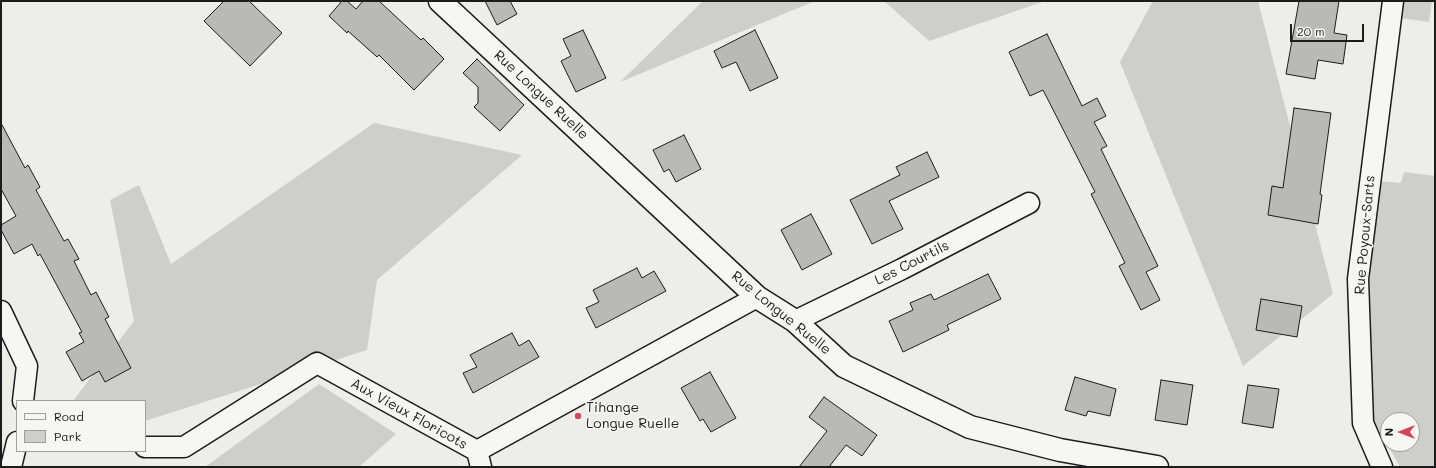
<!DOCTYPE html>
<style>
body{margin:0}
#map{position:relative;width:1436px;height:468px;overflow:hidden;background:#edede9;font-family:Mali,sans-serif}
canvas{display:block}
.frame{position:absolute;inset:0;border:2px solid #1c1c1c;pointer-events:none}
.legend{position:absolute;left:16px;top:400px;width:130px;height:52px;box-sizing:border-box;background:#f6f6f2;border:1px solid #9f9f9c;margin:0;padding:5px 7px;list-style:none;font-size:12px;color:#1c1c1c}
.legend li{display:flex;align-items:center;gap:8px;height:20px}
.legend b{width:20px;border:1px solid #9f9f9c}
.north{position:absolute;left:1380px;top:412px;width:40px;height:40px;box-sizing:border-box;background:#f6f6f2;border:1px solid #9f9f9c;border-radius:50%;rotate:270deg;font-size:11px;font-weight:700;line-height:16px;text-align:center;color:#1c1c1c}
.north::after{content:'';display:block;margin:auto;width:14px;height:18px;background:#d1495b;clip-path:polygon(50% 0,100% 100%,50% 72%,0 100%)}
.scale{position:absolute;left:1290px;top:24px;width:74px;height:18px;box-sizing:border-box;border:2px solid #1c1c1c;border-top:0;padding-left:5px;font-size:12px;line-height:14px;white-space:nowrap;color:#1c1c1c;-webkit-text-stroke:3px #f6f6f2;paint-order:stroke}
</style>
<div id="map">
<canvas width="1436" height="468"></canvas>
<div class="frame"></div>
<ul class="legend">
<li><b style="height:5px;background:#f6f6f2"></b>Road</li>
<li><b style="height:11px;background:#cececb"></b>Park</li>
</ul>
<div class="north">N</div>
<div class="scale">20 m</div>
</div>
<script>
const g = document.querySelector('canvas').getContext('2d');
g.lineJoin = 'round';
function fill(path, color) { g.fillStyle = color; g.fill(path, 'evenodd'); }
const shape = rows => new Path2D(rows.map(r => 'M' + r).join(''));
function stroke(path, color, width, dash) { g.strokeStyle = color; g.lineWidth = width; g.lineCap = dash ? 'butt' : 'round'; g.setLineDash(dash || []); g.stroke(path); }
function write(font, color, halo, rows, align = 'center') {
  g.font = font + ' Mali,sans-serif'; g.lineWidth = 3; g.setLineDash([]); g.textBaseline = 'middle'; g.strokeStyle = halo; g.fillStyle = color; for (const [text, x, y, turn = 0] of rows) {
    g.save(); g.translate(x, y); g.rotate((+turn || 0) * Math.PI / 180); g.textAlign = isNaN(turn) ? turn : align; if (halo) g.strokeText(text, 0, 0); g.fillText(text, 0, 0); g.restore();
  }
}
const green = shape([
 [703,1,815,1,620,82],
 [884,1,1045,1,929,41],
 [1153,1,1258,1,1333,294,1243,366,1120,62],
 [1402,1,1432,1,1429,22,1400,18],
 [374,123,522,155,377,280,367,350,145,421,145,401,73,401,134,321,110,200,139,185,171,264],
 [1404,172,1435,176,1435,467,1400,467,1374,421,1368,279,1379,181,1401,183],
 [1388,420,1412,420,1412,444,1388,444],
 [319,384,396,434,359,467,205,467]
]);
const building = shape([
 [224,1,249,1,282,33,250,66,204,21,224,1],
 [342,1,347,1,356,9,363,1,379,1,421,40,423,38,444,59,414,90,379,55,377,57,348,31,347,33,329,16,342,1],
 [485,1,510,1,517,14,497,25,485,1],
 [1299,1,1339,1,1334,33,1347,35,1343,64,1318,60,1315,79,1286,74,1299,1],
 [583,30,606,78,576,92,561,61,571,56,563,39,583,30],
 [755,30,778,78,750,91,736,62,722,68,714,51,755,30],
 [1047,34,1082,106,1097,98,1106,116,1094,122,1107,146,1101,149,1158,266,1146,272,1160,300,1141,310,1119,266,1125,263,1091,194,1095,192,1043,90,1030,96,1009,52,1047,34],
 [477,59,524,105,500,131,474,107,478,103,478,87,463,73,477,59],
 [1294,108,1331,113,1320,194,1322,195,1318,224,1268,215,1272,186,1283,188,1294,108],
 [1,123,25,168,28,165,40,187,36,190,64,241,68,239,79,259,74,261,91,295,96,292,109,317,105,319,131,368,105,382,99,371,82,381,66,352,84,342,79,333,82,332,40,254,38,256,32,244,14,254,1,230,1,225,16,216,1,189,1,123],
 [684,135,701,169,676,182,669,169,664,172,653,150,684,135],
 [927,152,939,177,889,201,903,229,872,244,850,200,900,175,896,167,927,152],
 [811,214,832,254,802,270,781,230,811,214],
 [637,268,642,278,654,271,666,291,596,328,586,308,599,302,593,290,637,268],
 [988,274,1001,299,947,325,949,330,903,352,889,321,913,310,910,303,931,294,934,300,988,274],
 [1261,299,1302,306,1297,337,1256,330,1261,299],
 [512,333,519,346,529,340,539,357,473,393,463,373,477,367,470,355,512,333],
 [710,372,736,418,711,432,703,419,700,421,681,388,710,372],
 [1075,377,1116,389,1110,416,1088,411,1086,416,1065,410,1075,377],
 [1161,380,1193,385,1187,425,1155,420,1161,380],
 [1248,385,1279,389,1273,428,1242,423,1248,385],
 [824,397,877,435,862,456,846,445,829,467,799,467,827,431,809,417,824,397]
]);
const street = shape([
 [1,311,27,366,23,401],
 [795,321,902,269,1029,203],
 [145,447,184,447,317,363,477,451],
 [477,451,757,297],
 [477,451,481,467],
 [11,467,17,442],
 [1382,467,1363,423,1358,279,1393,1]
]);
const secondary = shape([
 [440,1,757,297,795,321,844,366,970,427,1060,450,1157,467]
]);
const markers = [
 [578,416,4,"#d1495b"]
];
const streetNames = [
 ["Rue Longue Ruelle",541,95,43],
 ["Rue Poyoux-Sarts",1365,235,-85],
 ["Les Courtils",912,263,-27],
 ["Rue Longue Ruelle",781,313,39],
 ["Aux Vieux Floricots",409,414,29]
];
const poiNames = [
 ["Tihange",586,408],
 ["Longue Ruelle",586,424]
];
fill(green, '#cececb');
fill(building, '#b9b9b6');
stroke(building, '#1c1c1c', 1);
stroke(street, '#1c1c1c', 23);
stroke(secondary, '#1c1c1c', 25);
stroke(street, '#f6f6f2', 20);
stroke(secondary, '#f6f6f2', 22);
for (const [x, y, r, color] of markers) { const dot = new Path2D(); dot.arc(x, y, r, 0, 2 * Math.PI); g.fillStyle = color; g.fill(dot); stroke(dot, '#f6f6f2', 1.5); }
write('14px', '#1c1c1c', '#f6f6f2', streetNames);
write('14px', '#1c1c1c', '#f6f6f2', poiNames, 'left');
</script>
